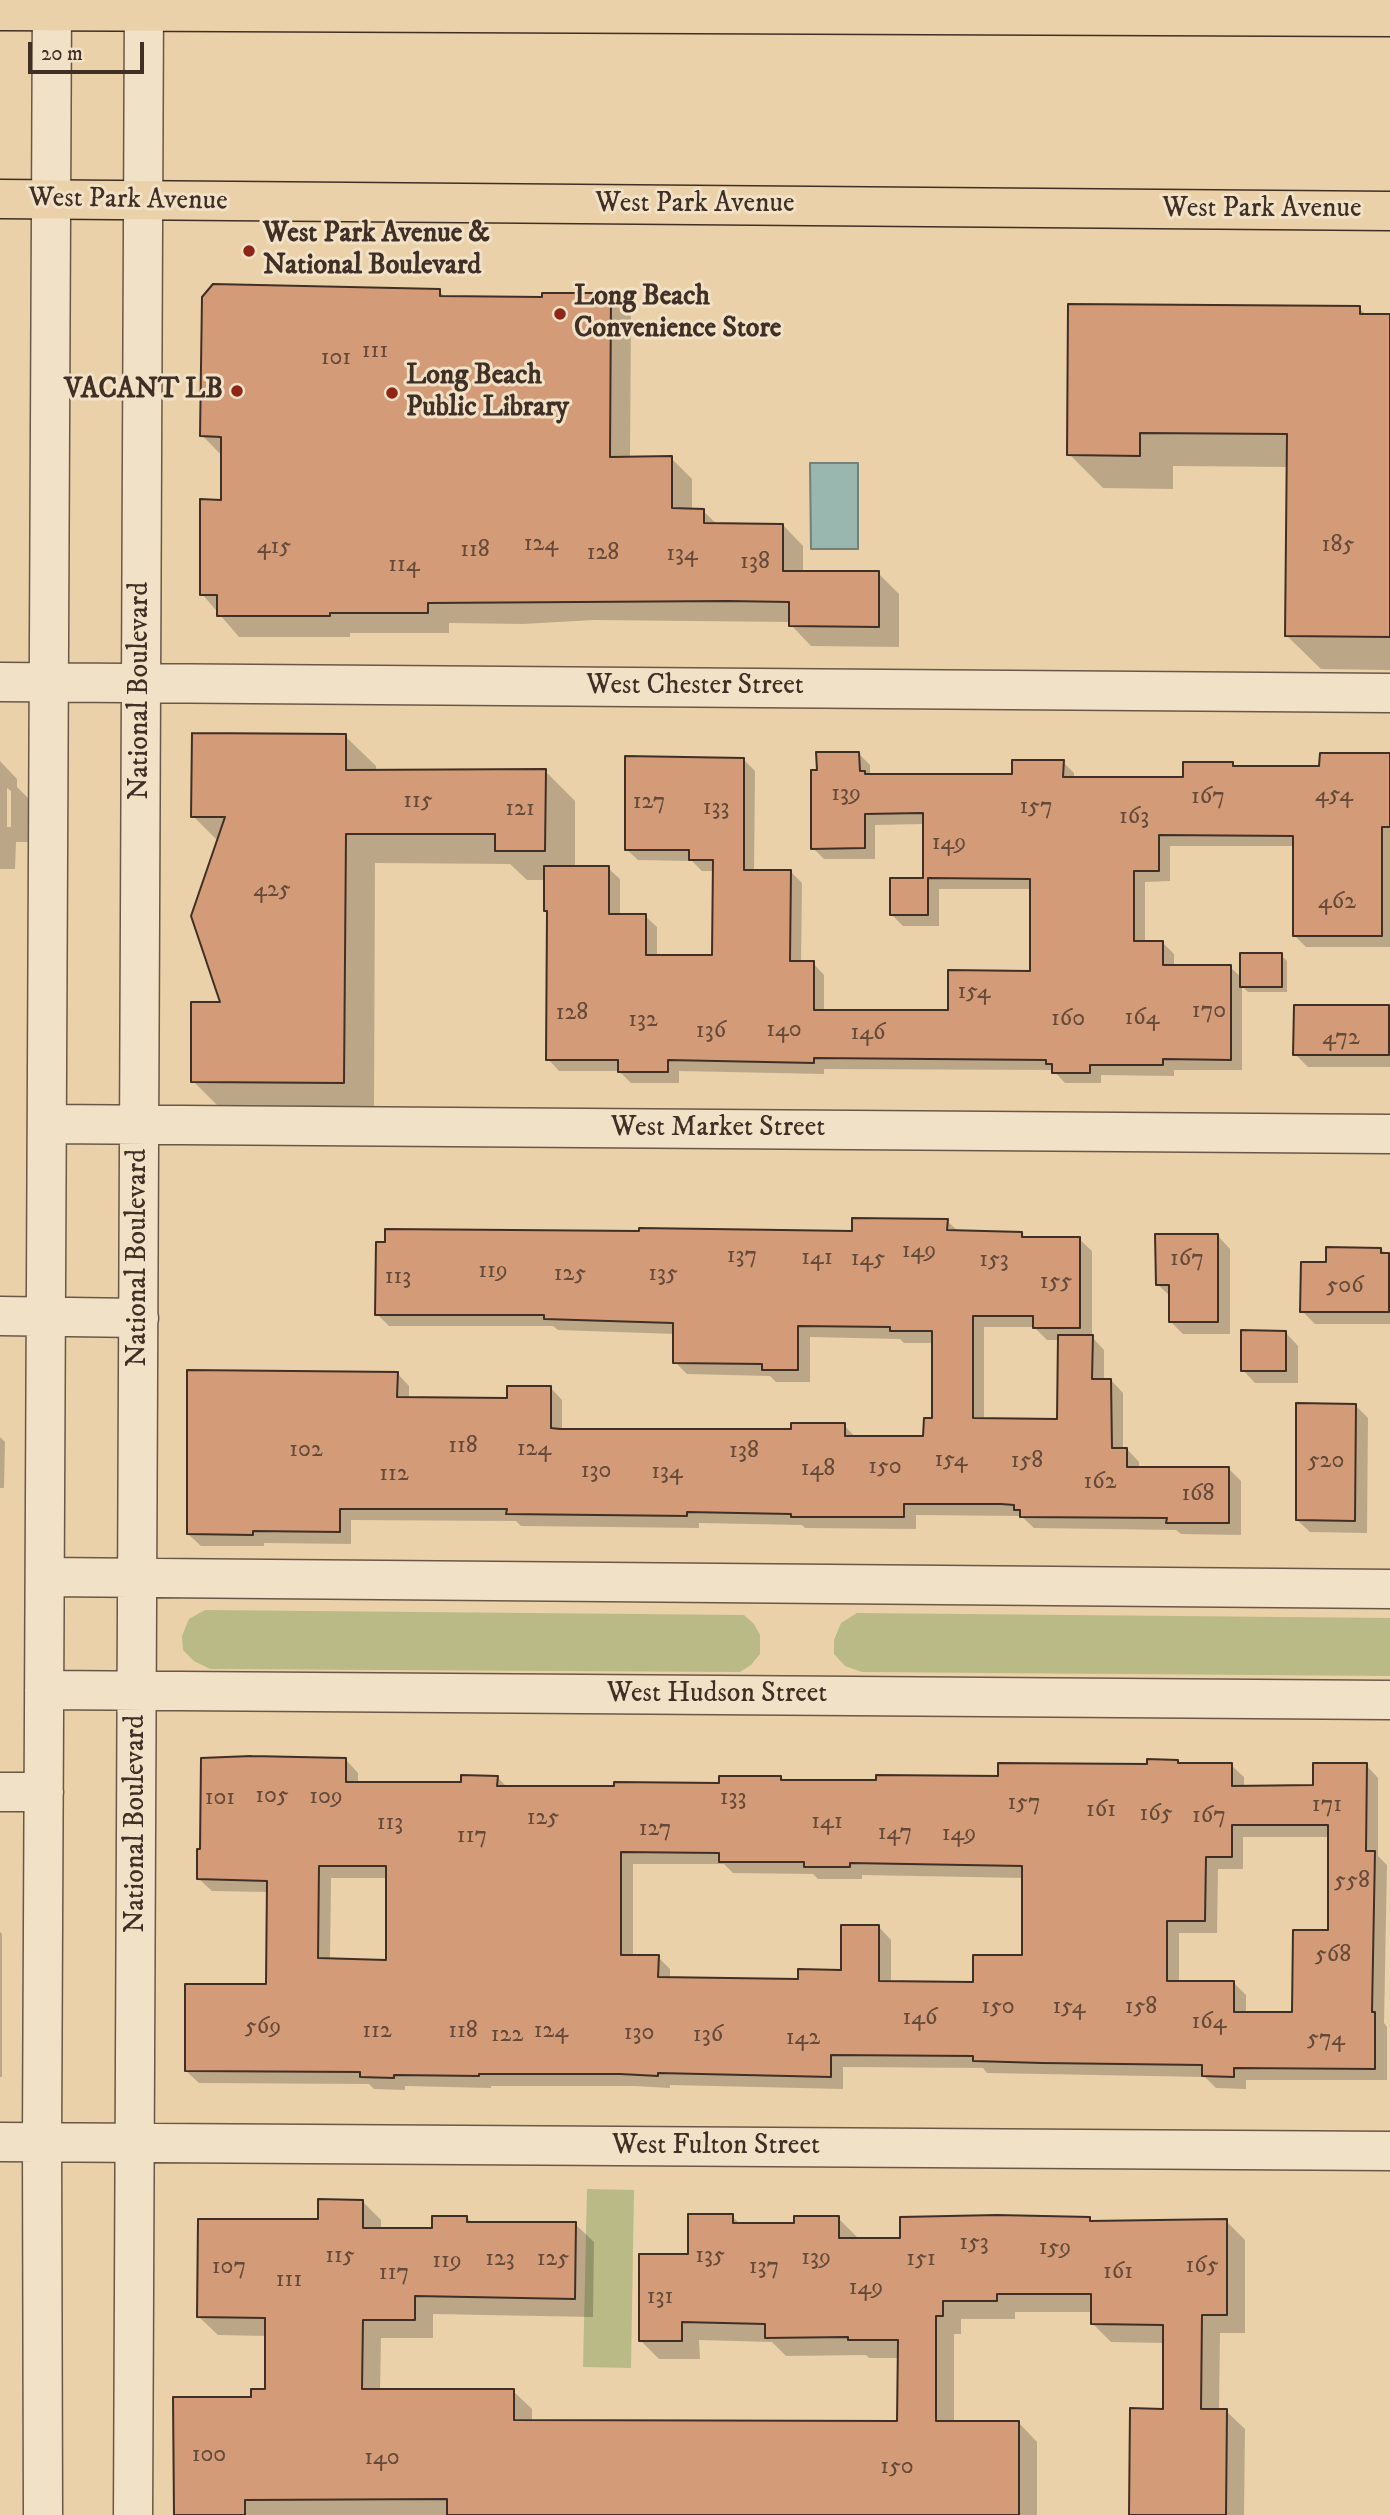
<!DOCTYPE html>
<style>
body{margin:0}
#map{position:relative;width:1390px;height:2515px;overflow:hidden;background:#ead1a9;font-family:"IM FELL DW Pica",serif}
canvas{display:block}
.scale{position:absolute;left:28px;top:42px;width:116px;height:32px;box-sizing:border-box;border:4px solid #402f25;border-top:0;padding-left:9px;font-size:21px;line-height:24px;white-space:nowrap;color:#402f25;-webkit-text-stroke:5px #f1e1c7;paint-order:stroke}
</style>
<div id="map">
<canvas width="1390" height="2515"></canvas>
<div class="scale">20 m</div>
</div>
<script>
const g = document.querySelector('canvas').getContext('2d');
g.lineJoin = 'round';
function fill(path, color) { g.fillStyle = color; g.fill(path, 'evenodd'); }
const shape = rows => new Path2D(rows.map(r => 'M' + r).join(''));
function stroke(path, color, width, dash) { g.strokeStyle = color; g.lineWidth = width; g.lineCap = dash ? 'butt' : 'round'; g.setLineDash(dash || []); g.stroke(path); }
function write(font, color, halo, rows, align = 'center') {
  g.font = font + ' "IM FELL DW Pica",serif'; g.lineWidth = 6; g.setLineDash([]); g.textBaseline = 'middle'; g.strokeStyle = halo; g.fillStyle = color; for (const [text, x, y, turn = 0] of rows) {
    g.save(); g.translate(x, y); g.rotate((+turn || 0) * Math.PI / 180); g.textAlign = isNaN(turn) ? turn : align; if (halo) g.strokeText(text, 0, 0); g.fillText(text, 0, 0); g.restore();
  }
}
const green = shape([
 [205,1610,744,1615,754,1624,760,1635,760,1654,751,1665,740,1672,210,1669,194,1661,183,1650,182,1636,189,1619],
 [857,1613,1390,1618,1390,1676,862,1672,845,1666,834,1654,834,1640,841,1623],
 [587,2189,634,2190,631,2368,583,2367]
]);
const water = shape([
 [810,463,858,463,858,549,811,549,810,463]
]);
const shadow = shape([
 [439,291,446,298,544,299,610,295,631,316,630,458,671,458,692,479,692,510,703,511,718,525,783,525,803,546,803,572,878,573,899,594,899,647,811,646,791,625,791,622,594,620,523,624,449,623,449,633,350,633,350,637,239,637,202,594,222,502,222,456,202,435],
 [1359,308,1367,316,1390,316,1390,670,1321,669,1287,636,1288,467,1173,466,1173,489,1103,488,1069,454],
 [345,736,376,766,376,771,545,771,575,801,575,868,608,868,620,879,620,916,645,916,657,927,657,956,714,956,714,871,702,871,692,861,638,860,626,849,743,759,755,771,754,872,791,872,802,883,801,963,813,963,824,975,824,1011,950,1012,1032,972,1032,889,939,889,939,926,903,926,892,915,924,880,924,824,875,825,875,859,824,859,813,848,859,754,870,765,870,776,1014,776,1063,762,1074,773,1074,778,1185,779,1232,763,1237,768,1321,768,1390,755,1390,947,1306,947,1294,935,1295,846,1170,846,1170,881,1145,882,1145,943,1163,943,1174,954,1174,966,1230,967,1242,978,1281,955,1287,961,1287,992,1248,992,1242,986,1242,1070,1174,1070,1174,1076,1101,1075,1101,1083,1065,1083,1053,1070,824,1069,824,1074,679,1071,679,1083,631,1083,619,1071,559,1071,548,1059,549,913,546,880,527,880,510,864,375,863,374,1112,223,1111,193,1081,223,1004,218,841,193,816],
 [0,761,17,779,17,787,33,803,33,842,16,842,15,869,0,869],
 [7,788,11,791,11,827,7,827],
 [1388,1007,1390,1009,1390,1067,1308,1067,1295,1054],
 [947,1221,959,1232,1021,1233,1027,1239,1079,1239,1092,1251,1092,1337,1104,1350,1104,1380,1111,1380,1123,1393,1123,1449,1127,1449,1139,1462,1139,1469,1228,1468,1241,1481,1241,1535,1181,1534,1176,1530,1034,1528,1021,1516,916,1515,916,1529,805,1528,802,1525,699,1523,699,1528,521,1526,516,1521,351,1520,351,1544,264,1543,264,1546,201,1546,188,1534,397,1373,409,1386,409,1399,509,1400,550,1387,562,1400,562,1431,793,1430,844,1425,856,1438,925,1438,934,1420,934,1343,904,1343,900,1339,810,1337,810,1382,776,1382,770,1376,687,1374,675,1362,675,1334,558,1330,553,1326,389,1326,377,1314,854,1232],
 [984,1327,1034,1327,1047,1340,1060,1340,1059,1421,984,1420],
 [1218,1236,1230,1249,1230,1334,1183,1334,1170,1321,1171,1297,1157,1284],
 [1380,1249,1390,1256,1390,1324,1315,1324,1302,1311],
 [1286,1333,1298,1346,1298,1383,1255,1383,1243,1370],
 [1355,1405,1368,1418,1367,1533,1310,1532,1297,1520],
 [0,1437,5,1442,4,1488,0,1488],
 [346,1760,358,1773,358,1783,463,1784,497,1777,507,1787,616,1788,721,1784,781,1777,785,1781,877,1782,1000,1777,1177,1762,1180,1765,1231,1765,1244,1777,1244,1788,1315,1787,1366,1765,1378,1778,1378,1856,1387,1865,1384,2023,1387,2027,1387,2080,1246,2080,1246,2089,1216,2088,1205,2077,987,2073,983,2068,843,2067,843,2089,670,2085,670,2088,634,2086,491,2086,491,2088,405,2086,405,2090,374,2089,369,2084,199,2083,186,2071,268,1986,269,1892,212,1891,199,1879],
 [1243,1837,1330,1837,1329,1932,1294,2014,1246,2013,1246,1995,1234,1983,1179,1982,1179,1933,1217,1933,1218,1869,1243,1869],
 [633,1864,724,1864,733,1873,813,1874,818,1879,862,1879,862,1875,1024,1878,1024,1957,975,1984,891,1983,891,1940,879,1927,842,1972,800,1981,670,1979,670,1969,658,1957,633,1956],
 [331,1878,388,1878,388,1961,330,1960],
 [0,1932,2,1934,2,2077,0,2077],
 [362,2201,381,2220,381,2230,434,2230,467,2218,473,2224,575,2224,594,2242,593,2317,433,2314,433,2338,381,2338,380,2391,513,2391,532,2409,532,2421,899,2423,899,2358,869,2358,866,2355,786,2356,772,2342,699,2340,700,2359,659,2359,640,2340,689,2256,732,2216,741,2225,796,2225,838,2218,857,2237,857,2239,901,2239,1089,2219,1092,2222,1226,2221,1245,2240,1245,2333,1220,2333,1219,2411,1226,2411,1245,2429,1244,2515,1131,2515,1164,2410,1165,2343,1111,2342,1093,2324,1093,2312,1015,2312,1015,2319,961,2319,961,2334,954,2334,954,2423,1019,2423,1037,2442,1037,2515,175,2515,253,2399,267,2391,267,2336,218,2335,199,2317,320,2221]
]);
const building = shape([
 [213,284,440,289,440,296,542,297,542,293,611,293,610,457,672,456,672,508,704,509,704,523,783,524,783,571,879,571,879,627,789,626,789,602,728,601,428,603,428,613,330,613,330,616,217,616,217,595,200,595,200,499,221,500,221,437,200,436,202,297,213,284],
 [1068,304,1360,306,1360,314,1390,314,1390,637,1285,636,1287,434,1140,433,1140,456,1067,455,1068,304],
 [192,733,346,734,346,770,546,769,545,851,495,851,495,834,346,834,344,1083,191,1082,191,1002,220,1002,191,916,225,817,191,817,192,733],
 [816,752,859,752,860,771,865,771,865,774,1012,774,1012,760,1064,760,1063,777,1183,777,1183,762,1233,762,1233,766,1319,766,1320,753,1390,753,1390,827,1382,827,1382,936,1293,936,1293,836,1159,835,1159,871,1134,871,1134,941,1163,941,1163,965,1231,965,1231,1060,1163,1059,1163,1065,1090,1065,1090,1073,1052,1073,1052,1064,1046,1064,1046,1060,814,1058,814,1063,668,1060,668,1072,618,1072,618,1060,546,1060,547,911,544,911,544,866,609,866,609,914,646,914,646,955,712,955,713,860,689,860,689,850,625,850,625,756,744,758,744,870,791,870,790,961,814,961,814,1010,948,1010,948,970,1030,971,1030,879,928,878,928,915,890,915,890,878,923,878,923,813,865,814,865,848,811,849,811,770,817,770,816,752],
 [1240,953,1282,953,1282,987,1240,987,1240,953],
 [1294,1005,1389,1005,1389,1055,1293,1055,1294,1005],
 [852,1218,948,1219,947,1230,1022,1232,1022,1237,1080,1237,1080,1328,1033,1328,1033,1316,973,1316,973,1418,1057,1419,1058,1335,1093,1335,1092,1379,1111,1379,1112,1448,1127,1448,1127,1467,1229,1467,1229,1523,1166,1523,1167,1518,1020,1517,1020,1510,1014,1510,1014,1505,1001,1504,904,1504,904,1517,791,1517,791,1514,687,1512,687,1516,506,1514,507,1509,340,1509,340,1532,253,1531,253,1535,187,1534,187,1370,398,1372,397,1397,507,1398,507,1386,551,1386,551,1428,560,1429,791,1429,791,1423,845,1423,845,1436,923,1436,924,1418,932,1418,932,1331,890,1331,890,1327,798,1326,798,1370,762,1370,762,1364,673,1363,673,1323,544,1319,544,1315,375,1315,376,1242,385,1242,385,1229,639,1231,639,1228,852,1231,852,1218],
 [1155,1234,1218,1234,1218,1322,1169,1322,1169,1285,1156,1285,1155,1234],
 [1326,1247,1381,1248,1381,1253,1389,1253,1389,1312,1300,1312,1301,1262,1326,1262,1326,1247],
 [1241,1330,1286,1331,1286,1371,1241,1371,1241,1330],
 [1296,1403,1356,1404,1355,1521,1296,1520,1296,1403],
 [251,1756,346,1758,346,1782,461,1782,461,1775,498,1776,497,1786,614,1786,614,1782,719,1783,719,1776,781,1776,781,1780,876,1780,876,1775,998,1776,998,1763,1147,1764,1147,1759,1178,1760,1178,1763,1232,1763,1232,1786,1313,1785,1313,1763,1367,1763,1366,1851,1375,1851,1372,2012,1375,2012,1375,2069,1234,2068,1234,2077,1202,2076,1202,2065,1042,2063,973,2061,973,2056,831,2055,831,2077,658,2073,658,2076,620,2074,479,2074,479,2076,394,2075,394,2078,360,2077,360,2072,185,2071,185,1984,266,1984,267,1881,197,1879,197,1849,200,1849,201,1758,251,1756],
 [1232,1825,1328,1825,1328,1930,1293,1930,1292,2012,1234,2012,1234,1981,1167,1981,1167,1921,1205,1921,1206,1857,1232,1857,1232,1825],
 [621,1852,719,1853,719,1862,804,1862,804,1867,850,1867,850,1863,1022,1866,1022,1955,973,1955,973,1982,879,1981,879,1925,841,1925,841,1970,798,1969,798,1979,658,1977,659,1955,621,1955,621,1852],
 [319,1866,386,1866,386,1960,318,1958,319,1866],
 [318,2199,363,2200,363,2228,432,2228,432,2216,467,2216,467,2222,576,2222,575,2299,415,2296,415,2320,363,2320,362,2389,514,2389,514,2420,897,2421,898,2340,848,2340,848,2337,765,2338,765,2324,682,2322,682,2341,639,2341,639,2254,688,2254,688,2214,733,2214,733,2223,794,2223,794,2216,839,2216,839,2238,900,2238,900,2217,997,2215,1090,2217,1090,2221,1227,2219,1227,2315,1202,2315,1201,2409,1227,2409,1226,2515,1129,2515,1130,2408,1163,2409,1163,2325,1091,2324,1091,2294,997,2294,997,2301,943,2301,943,2316,936,2316,936,2421,1019,2421,1019,2515,447,2515,447,2499,245,2500,245,2515,174,2515,173,2397,251,2397,251,2389,265,2389,265,2318,197,2317,198,2219,318,2219,318,2199]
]);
const street = shape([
 [0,682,1390,693],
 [47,1124,1390,1134],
 [0,1316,139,1318],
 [45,1577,1390,1589],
 [44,1690,1390,1700],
 [0,1792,44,1792],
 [0,2142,1390,2151],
 [43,2515,42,2141,52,0],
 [133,2515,144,0]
]);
const highway = shape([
 [0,11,1390,17],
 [0,199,1390,211]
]);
const markers = [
 [249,251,7,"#8f2418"],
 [560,314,7,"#8f2418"],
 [237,391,7,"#8f2418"],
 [392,393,7,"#8f2418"]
];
const numberNames = [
 ["111",375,352],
 ["101",336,359],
 ["124",541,545],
 ["185",1338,546],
 ["415",274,548],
 ["118",475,551],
 ["128",603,554],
 ["134",682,555],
 ["138",755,563],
 ["114",404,566],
 ["139",846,795],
 ["454",1334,796],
 ["167",1208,798],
 ["115",418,802],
 ["127",649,803],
 ["157",1036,808],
 ["133",716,809],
 ["121",520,810],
 ["163",1134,818],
 ["149",949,844],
 ["425",272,891],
 ["462",1337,903],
 ["154",974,993],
 ["170",1209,1012],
 ["128",572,1014],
 ["164",1142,1019],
 ["160",1068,1020],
 ["132",643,1021],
 ["140",784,1031],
 ["136",711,1032],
 ["146",868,1034],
 ["472",1341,1039],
 ["149",919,1252],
 ["137",742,1257],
 ["141",817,1259],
 ["145",868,1260],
 ["167",1187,1260],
 ["153",994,1261],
 ["119",493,1272],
 ["125",570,1275],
 ["135",663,1275],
 ["113",398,1278],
 ["155",1056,1283],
 ["506",1345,1287],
 ["118",463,1447],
 ["124",534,1450],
 ["102",306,1451],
 ["138",744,1452],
 ["154",951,1461],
 ["158",1027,1462],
 ["520",1326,1462],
 ["150",885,1468],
 ["148",818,1470],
 ["130",596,1472],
 ["134",667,1473],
 ["112",394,1475],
 ["162",1100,1483],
 ["168",1198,1495],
 ["105",272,1797],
 ["109",326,1798],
 ["101",220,1799],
 ["133",733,1799],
 ["157",1024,1804],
 ["171",1327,1806],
 ["161",1101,1811],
 ["165",1156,1815],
 ["167",1209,1817],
 ["125",543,1819],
 ["141",827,1823],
 ["113",390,1824],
 ["127",655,1830],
 ["147",895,1834],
 ["149",959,1835],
 ["117",472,1837],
 ["558",1352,1882],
 ["568",1333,1956],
 ["150",998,2008],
 ["154",1069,2008],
 ["158",1141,2008],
 ["146",920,2019],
 ["164",1209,2023],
 ["569",263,2028],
 ["112",377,2032],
 ["118",463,2032],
 ["124",551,2032],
 ["130",639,2034],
 ["122",507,2036],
 ["136",708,2036],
 ["142",803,2039],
 ["574",1326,2040],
 ["153",974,2244],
 ["159",1055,2249],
 ["115",340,2257],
 ["135",710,2257],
 ["139",816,2259],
 ["123",500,2260],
 ["125",553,2260],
 ["151",921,2260],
 ["119",447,2262],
 ["165",1202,2267],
 ["107",229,2268],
 ["137",764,2268],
 ["161",1118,2273],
 ["117",394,2274],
 ["111",289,2281],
 ["149",866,2289],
 ["131",660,2298],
 ["100",209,2456],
 ["140",382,2459],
 ["150",897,2468]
];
const streetNames = [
 ["West Park Avenue",128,201,1],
 ["West Park Avenue",695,205],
 ["West Park Avenue",1262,210],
 ["West Chester Street",695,687],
 ["National Boulevard",141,691,-90],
 ["West Market Street",718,1129],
 ["National Boulevard",139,1258,-90],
 ["West Hudson Street",717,1695],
 ["National Boulevard",137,1824,-90],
 ["West Fulton Street",716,2147]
];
const poiNames = [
 ["West Park Avenue &",263,235],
 ["National Boulevard",263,267],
 ["Long Beach",574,298],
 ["Convenience Store",574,330],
 ["Long Beach",406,377],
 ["Public Library",406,409],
 ["VACANT LB",223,391,"right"]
];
fill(green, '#baba86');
fill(water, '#99b6af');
stroke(water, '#758078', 2);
fill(shadow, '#0003');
fill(building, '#d39b77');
stroke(building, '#402f25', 2);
stroke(street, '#6a5846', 41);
stroke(highway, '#402f25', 41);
stroke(street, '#f1e1c7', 38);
stroke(highway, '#ead1a9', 38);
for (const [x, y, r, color] of markers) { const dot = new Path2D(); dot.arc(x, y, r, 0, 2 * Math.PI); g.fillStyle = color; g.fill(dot); stroke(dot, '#f1e1c7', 2.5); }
write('24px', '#654a3a', null, numberNames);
write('28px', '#402f25', '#f1e1c7', streetNames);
write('bold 28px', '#402f25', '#f1e1c7', poiNames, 'left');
</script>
